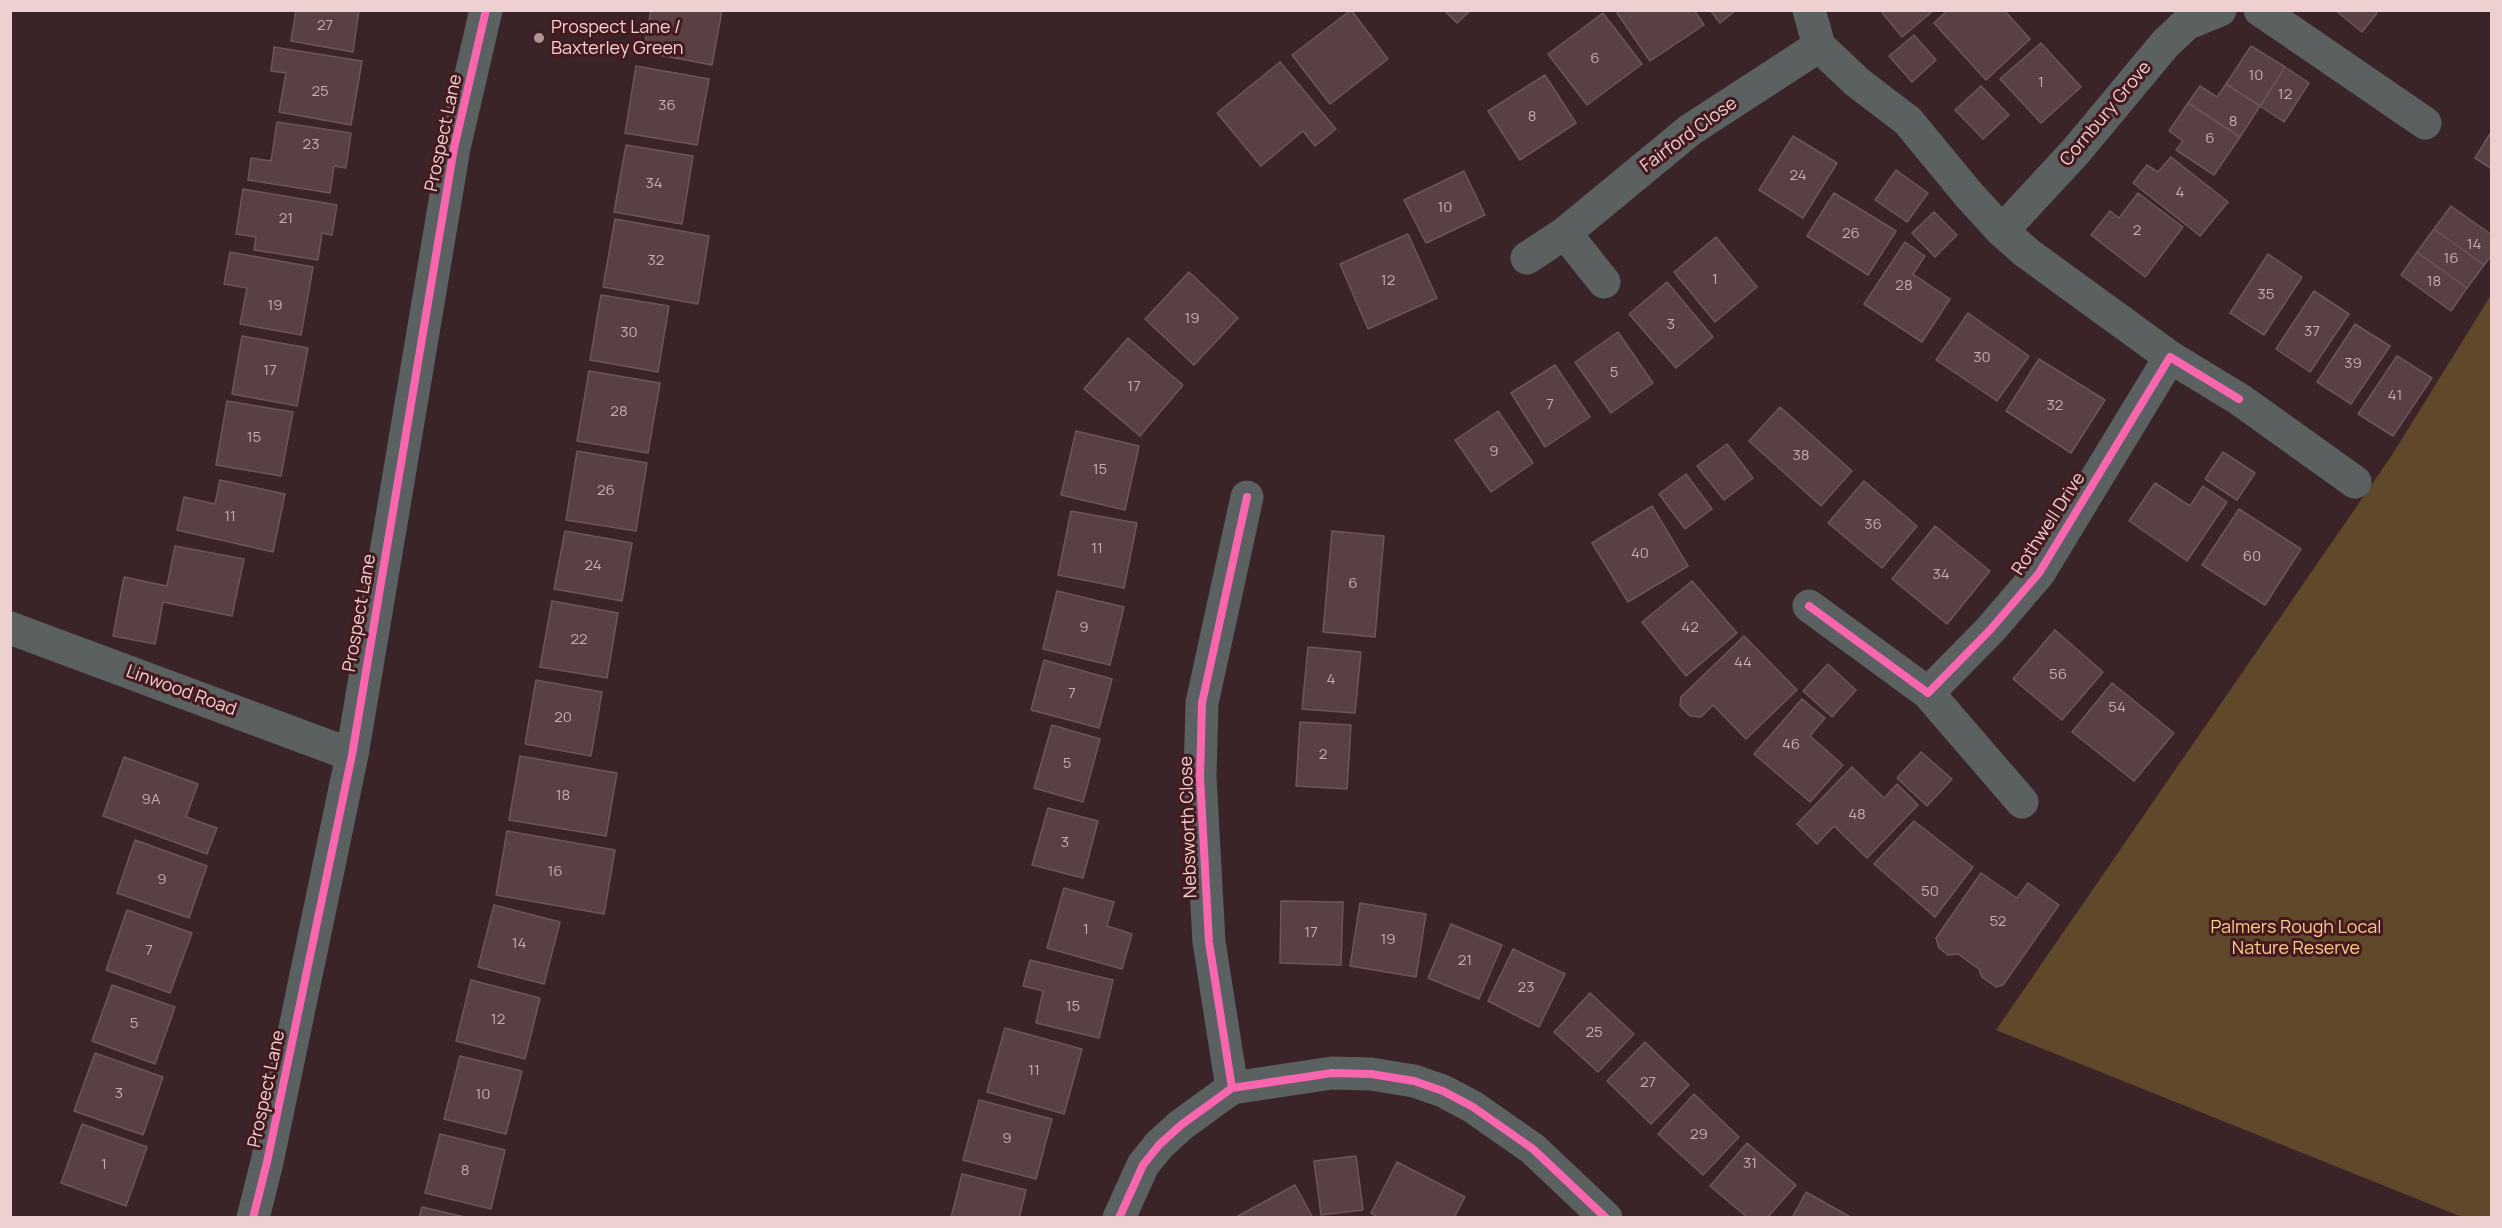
<!DOCTYPE html>
<style>
body{margin:0}
#map{position:relative;width:2502px;height:1228px;overflow:hidden;background:#3b2427;font-family:Manrope,sans-serif}
canvas{display:block}
.frame{position:absolute;inset:0;border:12px solid #eed0d1;pointer-events:none}
</style>
<div id="map">
<canvas width="2502" height="1228"></canvas>
<div class="frame"></div>
</div>
<script>
const g = document.querySelector('canvas').getContext('2d');
g.lineJoin = 'round';
function fill(path, color) { g.fillStyle = color; g.fill(path, 'evenodd'); }
const shape = rows => new Path2D(rows.map(r => 'M' + r).join(''));
function stroke(path, color, width, dash) { g.strokeStyle = color; g.lineWidth = width; g.lineCap = dash ? 'butt' : 'round'; g.setLineDash(dash || []); g.stroke(path); }
function write(font, color, halo, rows, align = 'center') {
  g.font = font + ' Manrope,sans-serif'; g.lineWidth = 6; g.setLineDash([]); g.textBaseline = 'middle'; g.strokeStyle = halo; g.fillStyle = color; for (const [text, x, y, turn = 0] of rows) {
    g.save(); g.translate(x, y); g.rotate((+turn || 0) * Math.PI / 180); g.textAlign = isNaN(turn) ? turn : align; if (halo) g.strokeText(text, 0, 0); g.fillText(text, 0, 0); g.restore();
  }
}
const green = shape([
 [2491,295,2491,1217,2462,1217,1996,1030,2392,455]
]);
const building = shape([
 [296,10,359,10,353,52,291,41,296,10],
 [651,10,722,10,712,65,643,52,651,10],
 [1351,10,1388,59,1330,104,1292,55,1351,10],
 [1444,10,1471,10,1457,23,1444,10],
 [1621,10,1694,10,1704,25,1650,61,1617,13,1621,10],
 [1710,10,1736,10,1720,23,1710,10],
 [1880,10,1934,10,1902,37,1880,10],
 [1948,10,2004,10,2030,39,1986,80,1934,23,1948,10],
 [2335,10,2374,10,2377,13,2362,32,2335,10],
 [1603,13,1642,64,1587,105,1548,54,1603,13],
 [1914,35,1936,60,1912,82,1889,56,1914,35],
 [2041,43,2081,87,2041,123,2000,79,2041,43],
 [2251,46,2285,67,2260,106,2226,84,2251,46],
 [274,47,362,61,351,125,279,112,286,73,271,71,274,47],
 [1280,62,1336,129,1315,146,1303,131,1261,166,1217,113,1280,62],
 [636,66,709,79,697,145,625,133,636,66],
 [2285,67,2309,83,2284,122,2260,106,2285,67],
 [1545,75,1576,123,1520,160,1488,111,1545,75],
 [2226,84,2260,106,2240,137,2188,103,2200,86,2217,97,2226,84],
 [1981,86,2009,115,1983,139,1955,110,1981,86],
 [2188,103,2240,137,2214,175,2176,150,2183,141,2169,131,2188,103],
 [277,122,351,133,346,168,334,166,330,193,248,180,251,158,271,161,277,122],
 [2490,134,2492,135,2492,169,2475,158,2490,134],
 [1793,136,1837,163,1803,218,1759,190,1793,136],
 [626,145,693,156,682,224,614,212,626,145],
 [2171,157,2228,202,2200,236,2133,183,2147,165,2158,172,2171,157],
 [1896,170,1928,193,1907,222,1875,200,1896,170],
 [1464,171,1485,215,1426,243,1404,200,1464,171],
 [243,189,337,205,332,235,322,233,318,260,254,250,256,237,236,234,243,189],
 [1834,193,1896,231,1868,275,1807,236,1834,193],
 [2138,193,2183,227,2145,277,2091,235,2110,211,2119,218,2138,193],
 [2451,206,2492,235,2492,255,2484,265,2434,229,2451,206],
 [1934,212,1957,235,1935,257,1912,233,1934,212],
 [615,219,709,236,698,304,603,287,615,219],
 [2434,229,2484,265,2467,288,2417,252,2434,229],
 [1408,234,1437,298,1368,329,1340,264,1408,234],
 [1716,237,1757,287,1715,322,1674,272,1716,237],
 [1905,242,1925,256,1913,274,1950,299,1922,342,1864,304,1905,242],
 [230,252,313,267,301,335,240,324,247,288,224,284,230,252],
 [2417,252,2467,288,2451,311,2401,275,2417,252],
 [2268,254,2302,277,2264,335,2230,313,2268,254],
 [1189,272,1238,318,1194,365,1145,319,1189,272],
 [1667,282,1713,337,1676,368,1629,314,1667,282],
 [2314,291,2349,314,2310,372,2276,349,2314,291],
 [601,295,669,306,658,372,590,360,601,295],
 [1968,313,2029,356,1997,401,1936,360,1968,313],
 [2355,324,2390,346,2351,404,2317,382,2355,324],
 [1618,332,1653,383,1611,413,1575,362,1618,332],
 [242,336,308,348,297,406,232,394,242,336],
 [1128,338,1183,385,1140,436,1084,389,1128,338],
 [2397,356,2432,378,2393,436,2358,414,2397,356],
 [2039,359,2105,400,2071,453,2006,411,2039,359],
 [1555,365,1590,417,1545,447,1511,393,1555,365],
 [589,371,660,383,648,453,577,441,589,371],
 [227,401,293,412,281,476,216,465,227,401],
 [1780,407,1852,471,1821,506,1749,441,1780,407],
 [1498,411,1533,463,1491,492,1455,440,1498,411],
 [1076,431,1139,446,1125,510,1061,495,1076,431],
 [1727,444,1753,478,1724,500,1697,466,1727,444],
 [577,451,647,463,636,531,566,520,577,451],
 [2223,452,2255,473,2237,500,2205,479,2223,452],
 [1686,474,1712,509,1685,529,1659,494,1686,474],
 [220,480,285,494,273,552,177,530,184,497,215,504,220,480],
 [1864,481,1917,526,1882,568,1828,523,1864,481],
 [2155,483,2190,506,2203,486,2227,502,2187,561,2129,521,2155,483],
 [1652,506,1688,566,1628,602,1592,543,1652,506],
 [2239,509,2301,549,2265,605,2202,565,2239,509],
 [1071,511,1137,523,1124,588,1058,575,1071,511],
 [1935,526,1990,571,1947,624,1892,579,1935,526],
 [565,531,632,543,622,601,554,589,565,531],
 [1332,531,1384,536,1375,637,1323,632,1332,531],
 [175,546,244,559,232,616,163,602,155,644,113,636,124,577,167,586,175,546],
 [1692,581,1737,633,1686,676,1642,622,1692,581],
 [1057,591,1124,607,1110,665,1043,649,1057,591],
 [552,601,618,613,607,678,540,667,552,601],
 [2055,630,2103,672,2062,720,2013,679,2055,630],
 [1744,636,1797,690,1746,739,1713,705,1701,717,1690,716,1680,706,1681,697,1744,636],
 [1308,647,1361,652,1355,713,1302,709,1308,647],
 [1044,660,1112,679,1099,728,1031,710,1044,660],
 [1828,664,1856,690,1832,717,1803,691,1828,664],
 [536,680,602,692,591,756,525,744,536,680],
 [2112,683,2174,733,2134,781,2072,732,2112,683],
 [1802,699,1825,718,1810,736,1843,765,1810,802,1754,754,1802,699],
 [1300,722,1351,725,1347,789,1296,786,1300,722],
 [1052,725,1100,739,1083,802,1034,788,1052,725],
 [1921,752,1952,779,1927,806,1897,778,1921,752],
 [520,756,617,773,606,836,509,820,520,756],
 [124,757,198,784,186,817,217,828,207,854,103,816,124,757],
 [1852,767,1884,798,1897,784,1918,805,1867,858,1834,826,1817,844,1797,824,1852,767],
 [1048,808,1098,821,1083,878,1032,865,1048,808],
 [1914,821,1973,867,1935,917,1874,864,1914,821],
 [507,831,615,850,604,914,496,895,507,831],
 [135,840,207,866,189,918,117,893,135,840],
 [1981,873,2017,898,2028,883,2059,905,2003,985,1996,987,1982,977,1979,969,1958,954,1948,955,1939,948,1936,938,1981,873],
 [1064,888,1114,902,1107,926,1132,934,1122,969,1047,948,1064,888],
 [1281,901,1343,902,1341,965,1280,963,1281,901],
 [1360,903,1426,914,1416,977,1350,966,1360,903],
 [494,905,560,922,544,984,478,967,494,905],
 [127,910,192,933,170,993,106,970,127,910],
 [1451,924,1502,945,1479,999,1428,978,1451,924],
 [1513,949,1565,974,1539,1027,1488,1001,1513,949],
 [1030,960,1113,980,1099,1038,1036,1023,1043,991,1023,986,1030,960],
 [471,980,540,998,525,1059,456,1041,471,980],
 [112,985,175,1007,155,1064,92,1041,112,985],
 [1590,993,1634,1034,1598,1072,1554,1032,1590,993],
 [1005,1028,1082,1049,1064,1114,987,1092,1005,1028],
 [1645,1042,1689,1085,1651,1124,1607,1081,1645,1042],
 [95,1053,163,1077,143,1135,74,1111,95,1053],
 [460,1056,522,1071,506,1134,444,1119,460,1056],
 [1694,1094,1739,1137,1703,1175,1658,1134,1694,1094],
 [979,1100,1052,1119,1036,1179,963,1160,979,1100],
 [82,1124,147,1147,126,1206,61,1183,82,1124],
 [440,1134,505,1150,491,1209,425,1193,440,1134],
 [1747,1143,1796,1185,1767,1218,1748,1218,1710,1186,1747,1143],
 [1356,1156,1363,1210,1321,1215,1314,1161,1356,1156],
 [1397,1162,1465,1197,1454,1218,1379,1218,1371,1213,1397,1162],
 [962,1174,1026,1190,1019,1218,951,1218,962,1174],
 [1295,1185,1313,1218,1239,1218,1238,1216,1295,1185],
 [1806,1192,1852,1218,1792,1218,1806,1192],
 [422,1207,469,1218,419,1218,422,1207]
]);
const minor = shape([
 [1809,10,1819,46,1857,82,1908,121,1969,195,2002,231,2027,253,2170,357],
 [2260,10,2425,123],
 [2002,231,2076,151,2165,44,2186,24,2220,10],
 [1565,233,1604,282],
 [1527,258,1565,233,1690,130,1819,46],
 [1809,606,1928,693,1990,630,2039,573,2170,357,2239,399,2355,482],
 [10,628,352,755],
 [1928,693,2022,802],
 [1232,1088,1209,942,1200,777,1202,703,1247,497],
 [253,1218,267,1162,352,755,454,148,486,10],
 [1119,1218,1143,1165,1159,1145,1181,1125,1232,1088,1332,1073,1371,1074,1414,1081,1443,1091,1473,1107,1533,1149,1606,1218]
]);
const cycleway = shape([
 [1809,606,1928,693,1990,630,2039,573,2170,357,2239,399],
 [1232,1088,1209,942,1200,777,1202,703,1247,497],
 [253,1218,267,1162,352,755,454,148,486,10],
 [1119,1218,1143,1165,1159,1145,1181,1125,1232,1088,1332,1073,1371,1074,1414,1081,1443,1091,1473,1107,1533,1149,1606,1218]
]);
const markers = [
 [539,38,6,"#af9496"]
];
const numberNames = [
 ["27",325,26],
 ["6",1595,59],
 ["10",2256,76],
 ["1",2041,83],
 ["25",320,92],
 ["12",2285,95],
 ["36",667,106],
 ["8",1532,117],
 ["8",2233,122],
 ["6",2210,139],
 ["23",311,145],
 ["24",1798,176],
 ["34",654,184],
 ["4",2180,193],
 ["10",1445,208],
 ["21",286,219],
 ["2",2137,231],
 ["26",1851,234],
 ["14",2474,245],
 ["16",2451,259],
 ["32",656,261],
 ["1",1715,280],
 ["12",1388,281],
 ["18",2434,282],
 ["28",1904,286],
 ["35",2266,295],
 ["19",275,306],
 ["19",1192,319],
 ["3",1671,325],
 ["37",2312,332],
 ["30",629,333],
 ["30",1982,358],
 ["39",2353,364],
 ["17",270,371],
 ["5",1614,373],
 ["17",1134,387],
 ["41",2395,396],
 ["7",1550,405],
 ["32",2055,406],
 ["28",619,412],
 ["15",254,438],
 ["9",1494,452],
 ["38",1801,456],
 ["15",1100,470],
 ["26",606,491],
 ["11",230,517],
 ["36",1873,525],
 ["11",1097,549],
 ["40",1640,554],
 ["60",2252,557],
 ["24",593,566],
 ["34",1941,575],
 ["6",1353,584],
 ["9",1084,628],
 ["42",1690,628],
 ["22",579,640],
 ["44",1743,663],
 ["56",2058,675],
 ["4",1331,680],
 ["7",1072,694],
 ["54",2117,708],
 ["20",563,718],
 ["46",1791,745],
 ["2",1323,755],
 ["5",1067,764],
 ["18",563,796],
 ["9A",151,800],
 ["48",1857,815],
 ["3",1065,843],
 ["16",555,872],
 ["9",162,880],
 ["50",1930,892],
 ["52",1998,922],
 ["1",1086,930],
 ["17",1311,933],
 ["19",1388,940],
 ["14",519,944],
 ["7",149,951],
 ["21",1465,961],
 ["23",1526,988],
 ["15",1073,1007],
 ["12",498,1020],
 ["5",134,1024],
 ["25",1594,1033],
 ["11",1034,1071],
 ["27",1648,1083],
 ["3",119,1094],
 ["10",483,1095],
 ["29",1699,1135],
 ["9",1007,1139],
 ["31",1750,1164],
 ["1",104,1165],
 ["8",465,1171]
];
const poiNames = [
 ["Prospect Lane /",551,28],
 ["Baxterley Green",551,49]
];
const streetNames = [
 ["Cornbury Grove",2106,114,-50],
 ["Prospect Lane",444,133,-78],
 ["Fairford Close",1689,135,-36],
 ["Rothwell Drive",2049,524,-57],
 ["Prospect Lane",360,613,-80],
 ["Linwood Road",181,691,20],
 ["Nebsworth Close",1189,827,-92],
 ["Prospect Lane",267,1089,-78]
];
const parkNames = [
 ["Palmers Rough Local",2296,928],
 ["Nature Reserve",2296,949]
];
fill(green, '#60482a');
fill(building, '#584043');
stroke(building, '#6b5759', 1.5);
stroke(minor, '#5b6060', 33);
stroke(cycleway, '#f766af', 8);
for (const [x, y, r, color] of markers) { const dot = new Path2D(); dot.arc(x, y, r, 0, 2 * Math.PI); g.fillStyle = color; g.fill(dot); stroke(dot, '#451a1f', 2); }
write('15px', '#c8acae', null, numberNames);
write('18px', '#eed0d1', '#451a1f', poiNames, 'left');
write('18px', '#eed0d1', '#451a1f', streetNames);
write('18px', '#fbcc89', '#451a1f', parkNames);
</script>
